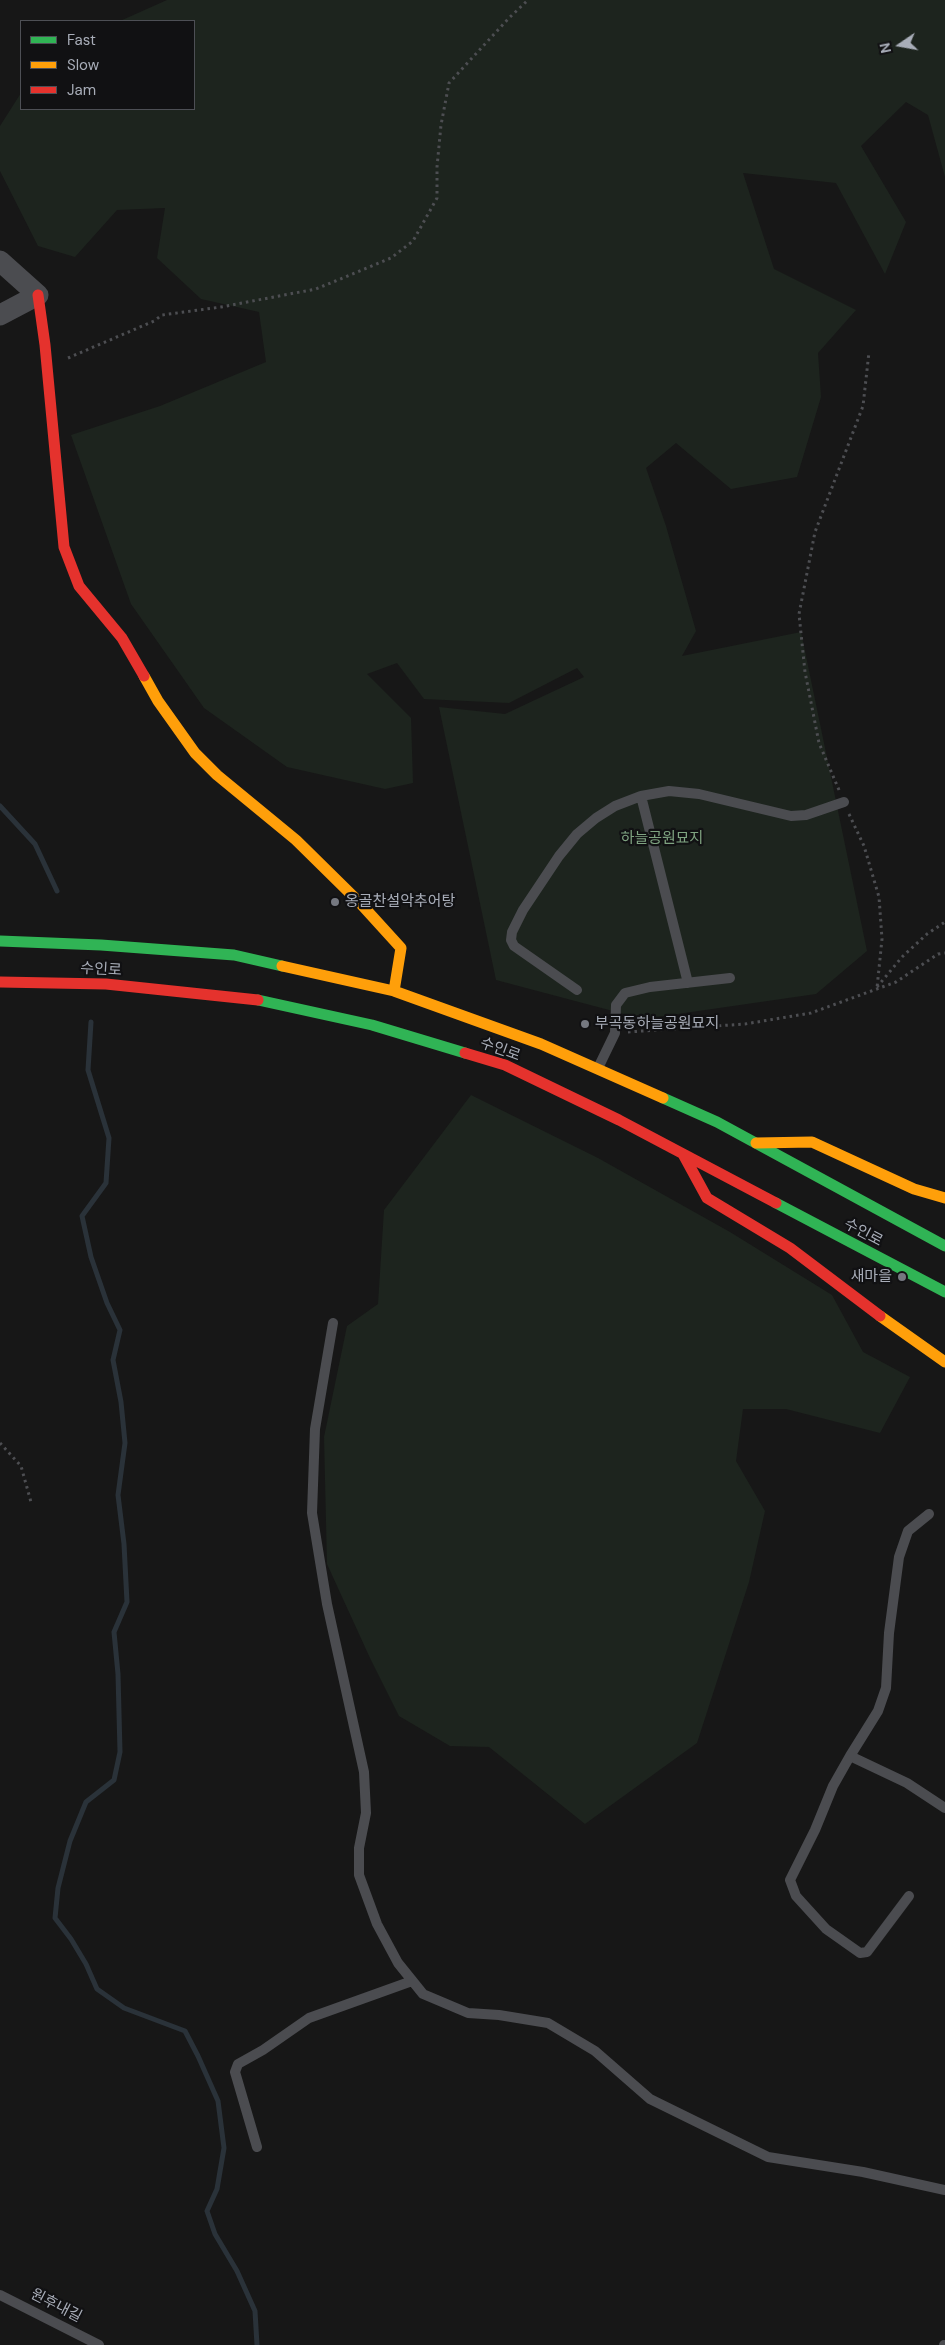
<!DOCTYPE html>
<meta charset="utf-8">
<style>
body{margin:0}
#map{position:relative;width:945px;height:2345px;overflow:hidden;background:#171717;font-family:"DM Sans",sans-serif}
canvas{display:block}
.legend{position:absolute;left:20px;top:20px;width:175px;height:90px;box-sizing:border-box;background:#111113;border:1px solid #4d4f55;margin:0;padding:6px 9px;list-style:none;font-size:15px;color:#a8adb8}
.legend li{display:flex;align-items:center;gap:10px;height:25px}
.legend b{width:25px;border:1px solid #4d4f55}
.north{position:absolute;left:875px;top:20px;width:50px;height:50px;-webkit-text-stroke:4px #111113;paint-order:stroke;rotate:258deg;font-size:14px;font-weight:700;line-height:20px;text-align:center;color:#a8adb8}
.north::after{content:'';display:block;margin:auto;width:18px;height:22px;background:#a8adb8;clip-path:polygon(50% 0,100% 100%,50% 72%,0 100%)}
</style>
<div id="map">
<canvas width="945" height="2345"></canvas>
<ul class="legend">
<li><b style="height:6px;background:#30b455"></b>Fast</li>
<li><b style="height:6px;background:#ff9f0a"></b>Slow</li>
<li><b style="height:6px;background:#e5322d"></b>Jam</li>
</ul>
<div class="north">N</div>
</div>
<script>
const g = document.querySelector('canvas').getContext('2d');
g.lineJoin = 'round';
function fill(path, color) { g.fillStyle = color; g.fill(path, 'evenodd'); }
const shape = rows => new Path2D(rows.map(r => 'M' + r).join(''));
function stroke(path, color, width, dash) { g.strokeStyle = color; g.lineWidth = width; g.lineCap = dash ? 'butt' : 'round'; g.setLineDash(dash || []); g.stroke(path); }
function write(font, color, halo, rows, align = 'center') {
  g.font = font + ' "DM Sans","Noto Sans KR",sans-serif'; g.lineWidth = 4.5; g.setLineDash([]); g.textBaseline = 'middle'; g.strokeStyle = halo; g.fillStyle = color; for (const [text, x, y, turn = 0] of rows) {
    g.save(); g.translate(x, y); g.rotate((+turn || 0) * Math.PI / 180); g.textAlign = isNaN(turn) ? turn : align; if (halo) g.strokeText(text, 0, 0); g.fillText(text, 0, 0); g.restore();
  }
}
const green = shape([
 [167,0,945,0,945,177,928,115,906,102,861,146,906,222,885,274,836,183,743,173,774,269,856,310,818,353,821,397,797,477,731,489,676,443,646,468,666,526,696,631,682,656,801,632,867,951,816,994,643,1019,496,980,439,707,505,714,584,677,577,668,509,703,424,699,397,663,367,674,411,718,413,783,385,789,287,767,204,708,131,604,71,435,160,406,266,362,259,312,201,299,157,258,165,208,117,210,75,257,38,246,0,171,0,126,21,93,21,109,194,109,194,21,120,21],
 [471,1095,598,1158,730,1232,832,1295,863,1352,910,1377,880,1433,786,1409,743,1409,736,1461,765,1511,749,1582,697,1743,585,1824,489,1747,450,1746,399,1716,370,1658,327,1564,324,1437,347,1326,378,1304,384,1210]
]);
const stream = shape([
 [0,806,35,844,57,891],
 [91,1022,88,1070,109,1138,106,1183,82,1216,91,1257,107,1303,120,1330,113,1360,121,1402,125,1443,118,1495,124,1544,127,1602,114,1632,118,1674,120,1752,114,1780,86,1802,70,1841,58,1888,55,1918,71,1939,86,1964,97,1989,124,2008,185,2031,198,2056,218,2101,224,2148,217,2189,207,2211,215,2234,237,2271,255,2311,257,2345]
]);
const path = shape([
 [68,358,154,321,162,315,221,307,316,289,391,258,413,241,437,198,437,167,441,125,449,83,509,18,528,0],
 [839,790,819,743,805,672,799,614,815,532,863,406,869,352],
 [849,814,864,846,879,897,882,939,877,988],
 [877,987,902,957,927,934,945,922],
 [628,1032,745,1024,811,1013,896,982,938,954,945,953],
 [0,1443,21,1466,31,1502]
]);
const lane = shape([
 [641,796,669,791,699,794,791,816,806,815,844,802],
 [577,990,514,946,511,940,512,932,523,910,559,856,577,834,596,818,615,806,641,796,688,983],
 [598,1068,615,1033,616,1005,625,993,650,987,730,978],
 [333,1323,315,1429,312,1513,327,1604,364,1772,366,1813,359,1848,359,1875,377,1924,398,1963,423,1994,468,2013,499,2015,548,2023,595,2051,650,2099,768,2157,863,2172,945,2190],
 [850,1756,878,1711,886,1688,889,1633,899,1557,908,1531,929,1514],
 [909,1896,867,1952,860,1953,826,1929,796,1896,790,1880,815,1830,833,1786,850,1756,907,1783,945,1808],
 [257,2147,235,2072,238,2064,263,2050,309,2018,412,1981],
 [0,2295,99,2345],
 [944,2345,945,2345]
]);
const street = shape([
 [0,261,38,295,0,315]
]);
const fast = shape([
 [0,941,101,945,234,955,282,966],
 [258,1000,372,1025,465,1053],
 [663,1098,717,1122,945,1246],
 [776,1203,945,1292]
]);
const slow = shape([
 [144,676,158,701,195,753,217,775,296,840,361,904,401,948,394,991],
 [282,966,394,991,541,1044,663,1098],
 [756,1143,812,1142,914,1189,945,1198],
 [880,1316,945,1362]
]);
const jam = shape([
 [38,295,45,345,64,547,79,586,122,638,144,676],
 [0,982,106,984,258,1000],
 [465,1053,505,1065,619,1120,776,1203],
 [683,1154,707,1198,790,1248,880,1316]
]);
const markers = [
 [335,902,5,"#757880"],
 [585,1024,5,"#757880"],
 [902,1277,5,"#757880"]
];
const parkNames = [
 ["하늘공원묘지",662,839]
];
const poiNames = [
 ["옹골찬설악추어탕",345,902],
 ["부곡동하늘공원묘지",595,1024],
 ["새마을",892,1277,"right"]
];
const streetNames = [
 ["수인로",101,970,3],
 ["수인로",500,1050,20],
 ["수인로",863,1233,28],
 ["원후내길",56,2306,27]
];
fill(green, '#1d241e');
stroke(stream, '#2a3239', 5);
stroke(path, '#4d4e52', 3, [2.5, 4]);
stroke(lane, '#4b4c50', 10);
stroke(street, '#4b4c50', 21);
stroke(fast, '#30b455', 11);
stroke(slow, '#ff9f0a', 11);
stroke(jam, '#e5322d', 11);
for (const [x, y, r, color] of markers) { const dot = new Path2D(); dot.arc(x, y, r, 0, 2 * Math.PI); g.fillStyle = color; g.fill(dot); stroke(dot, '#111113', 2); }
write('15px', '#7fa381', '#111113', parkNames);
write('15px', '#a8adb8', '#111113', poiNames, 'left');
write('15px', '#a8adb8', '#111113', streetNames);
</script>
